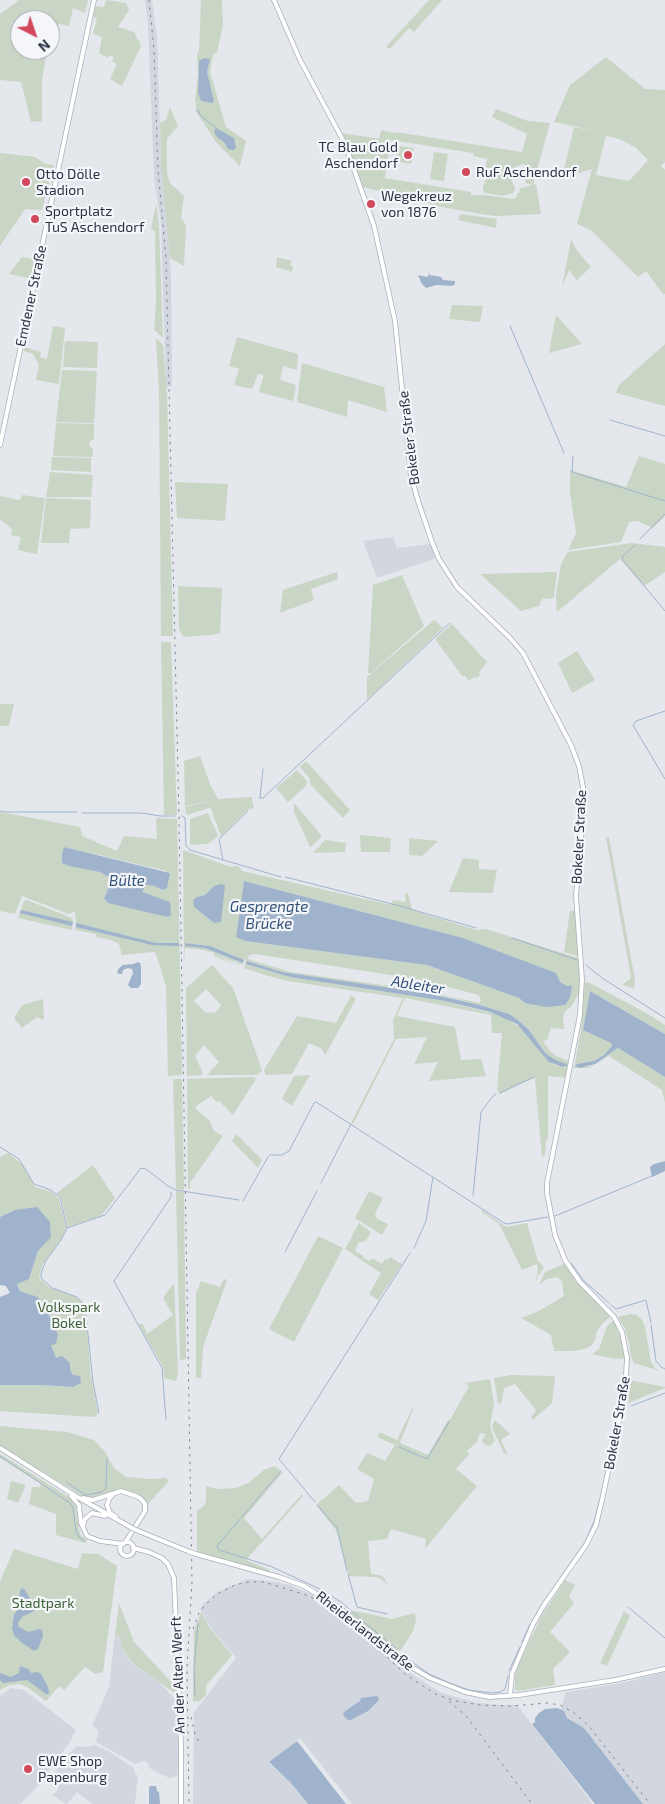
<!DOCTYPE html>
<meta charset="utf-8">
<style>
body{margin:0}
#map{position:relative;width:665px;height:1804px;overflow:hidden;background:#e4e7ec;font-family:"Exo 2",sans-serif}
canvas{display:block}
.north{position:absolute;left:10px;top:10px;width:50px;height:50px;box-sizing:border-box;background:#f4f6f9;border:1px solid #a4a8b1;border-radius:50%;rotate:139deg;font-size:14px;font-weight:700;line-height:20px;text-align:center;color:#2b3445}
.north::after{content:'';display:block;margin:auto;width:18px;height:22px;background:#d1495b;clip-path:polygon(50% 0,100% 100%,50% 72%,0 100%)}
</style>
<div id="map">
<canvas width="665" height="1804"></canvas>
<div class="north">N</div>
</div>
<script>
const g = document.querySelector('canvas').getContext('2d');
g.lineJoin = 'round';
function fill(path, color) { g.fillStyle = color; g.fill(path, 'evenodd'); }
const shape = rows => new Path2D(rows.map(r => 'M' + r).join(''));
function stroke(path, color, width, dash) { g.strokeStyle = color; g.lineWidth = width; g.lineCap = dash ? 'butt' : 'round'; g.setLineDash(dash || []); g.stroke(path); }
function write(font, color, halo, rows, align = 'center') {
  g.font = font + ' "Exo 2",sans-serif'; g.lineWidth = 4.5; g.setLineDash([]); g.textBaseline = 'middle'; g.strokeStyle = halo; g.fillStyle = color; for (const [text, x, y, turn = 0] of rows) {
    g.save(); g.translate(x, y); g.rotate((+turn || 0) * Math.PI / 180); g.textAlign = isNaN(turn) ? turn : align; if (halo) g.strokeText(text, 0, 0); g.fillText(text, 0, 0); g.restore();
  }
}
const built = shape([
 [145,0,152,0,157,36,161,165,168,230,171,276,172,386,166,387,161,224,154,178,148,23],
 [393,537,397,548,431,544,435,557,434,559,377,578,363,541],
 [248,1579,275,1582,289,1585,307,1592,321,1599,344,1614,395,1663,441,1693,478,1703,500,1705,517,1705,593,1804,352,1804,300,1738,269,1763,291,1783,308,1804,193,1804,194,1712,236,1658,211,1628,200,1609,202,1605,217,1592],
 [115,1635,121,1637,122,1647,131,1663,160,1683,176,1700,179,1761,177,1776,170,1778,165,1776,151,1769,149,1767,148,1763,143,1761,135,1764,96,1742,98,1733,97,1729,92,1726,109,1687],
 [665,1672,665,1804,643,1804,584,1728,567,1718,561,1709,566,1692,622,1683],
 [11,1688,24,1690,76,1730,70,1742,49,1770,37,1787,20,1804,0,1804,0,1696],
 [94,1745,108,1751,134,1768,134,1772,138,1776,135,1804,92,1804,77,1792,67,1804,65,1804,53,1795,59,1788,49,1780,67,1756,77,1746,88,1747]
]);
const green = shape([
 [19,0,88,0,85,13,73,8,69,26,52,23,50,34,50,20,20,20,20,50,47,50,42,81,42,121,31,122,21,82,0,80,0,14],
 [106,0,126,3,129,10,118,27,134,32,141,46,122,86,110,79,117,64,112,61,114,57,109,55,108,58,99,53,102,37,93,34,97,18,93,17,95,6,104,7],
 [201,0,222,0,223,25,217,53,213,54,210,72,226,127,246,141,240,166,216,142,197,113,195,99,198,75,197,55,199,52],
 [429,0,442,0,414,32,409,28,390,49,386,47],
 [606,57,645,89,665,90,665,162,661,166,665,170,665,294,663,294,660,290,646,271,638,277,592,231,577,224,592,169,562,178,574,127,601,132,554,122,570,85],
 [606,136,619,139,635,147,648,160,629,181,596,175],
 [170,107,178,126,167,139,167,173,170,183,184,196,181,218,186,225,184,266,170,258,161,165,160,123,166,120],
 [496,109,528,121,550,123,533,185,536,184,541,214,496,216,481,214,442,207,363,187,340,133,382,139,379,138,382,130,393,133,396,132,522,152,527,134,492,117],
 [391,140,473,153,474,156,487,159,484,177,486,178,483,187,483,191,486,193,503,196,513,193,515,188,512,182,513,174,517,166,525,164,525,183,532,185,521,188,515,199,483,195,471,195,471,192,385,178],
 [398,146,414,148,411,164,395,161],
 [434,152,448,154,444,181,430,179],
 [0,153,35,157,46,164,54,165,42,210,25,209,0,246],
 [156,204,159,224,163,338,154,330,156,301,155,231,151,229],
 [460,214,497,219,496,228,458,220],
 [571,239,578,252,591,267,577,280,569,270,562,287],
 [22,257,36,260,32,279,9,274],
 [277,257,292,261,290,265,293,267,292,272,276,267],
 [452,305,483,306,480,322,449,319],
 [556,315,582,344,549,353,552,335],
 [53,326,65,328,59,384,36,380,39,365,33,354,24,351,24,347,41,352,40,357,47,359],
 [237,337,298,354,297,370,283,366,280,380,296,385,293,401,259,392,264,375,258,374,252,389,234,385,239,369,229,366],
 [156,338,163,345,167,393,173,636,161,636,159,394],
 [65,341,98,342,97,368,63,367],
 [665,344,665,406,616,393,619,385],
 [302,363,384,387,387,412,348,400,347,417,297,402],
 [62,370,97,371,94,423,56,422],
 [56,423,94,424,94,439,90,441,89,446,93,448,92,457,53,456],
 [639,456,665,464,665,516,653,528,638,521,629,522,621,542,568,550,576,533,570,493,570,470,626,487],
 [52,457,91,458,91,472,51,470],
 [50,472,93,475,91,497,46,497],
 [175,482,228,484,225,521,177,518],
 [22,495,45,498,37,554,18,550,21,537,11,535,12,529,0,519,0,496,20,500],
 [46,498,91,500,90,528,70,529,69,543,41,543],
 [632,543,665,547,665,572,644,586,620,559,557,612,556,595,561,564,568,552],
 [337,572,338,578,336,580,311,589,314,600,280,613,283,590],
 [557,572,554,598,542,599,539,606,521,611,480,574],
 [402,575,424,626,371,673,368,673,373,585],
 [178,586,222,588,220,633,212,635,184,637,179,630],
 [434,620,443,628,367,700,367,677],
 [452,624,487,662,479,672,480,675,477,678,474,677,469,681,465,676,462,676,435,639],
 [161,642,171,642,177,815,164,815],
 [577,651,595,680,572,693,558,663],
 [0,704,14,704,9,726,0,726],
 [200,756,210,784,218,799,252,797,253,805,221,836,211,809,209,808,187,815,185,807,213,800,185,806,184,761],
 [306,761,350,810,343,818,310,784,310,779,300,767],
 [297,770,307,781,307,785,288,802,276,788],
 [294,803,322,836,311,847,310,847,294,812],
 [0,812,80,827,82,836,117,851,124,836,157,839,156,818,177,819,182,1075,168,1076,166,986,156,954,154,952,122,955,119,944,108,939,96,937,96,934,75,930,76,922,75,911,69,914,22,896,15,914,0,911],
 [64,847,163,870,170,873,163,890,154,886,145,885,142,892,144,894,104,898,108,890,110,878],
 [208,813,218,836,208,844,190,845,190,819],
 [360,835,391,838,390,852,361,852],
 [606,837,609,837,635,980,634,988,622,985,631,978],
 [409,838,438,841,422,856,409,855],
 [325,840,346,843,345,852,313,853],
 [183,850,231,867,238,866,242,871,391,905,393,900,406,902,405,894,408,893,412,910,476,930,486,929,578,958,580,991,571,1007,566,1010,564,1014,563,1019,564,1029,551,1028,547,1040,543,1041,550,1051,556,1056,569,1061,566,1078,548,1076,548,1138,546,1140,545,1155,542,1157,535,1078,517,1085,500,1094,497,1090,502,1033,492,1033,491,1015,405,998,397,1016,455,1027,461,1060,481,1059,486,1076,429,1081,438,1062,414,1064,427,1037,396,1039,353,1124,351,1123,394,1039,393,1020,403,998,287,981,265,975,244,968,247,956,242,965,214,954,241,967,214,956,214,953,204,950,185,948,184,962],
 [244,881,463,938,535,966,560,982,567,986,572,985,525,1003,519,998,427,965,245,941,236,936],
 [214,886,214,923,194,907,197,897,205,895],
 [185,943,210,946,244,960,242,963,212,950],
 [255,954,417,979,479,995,481,1000,480,1003,423,991,291,972,248,959,249,955],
 [247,961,282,972,449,997,480,1005,509,1014,519,1021,529,1030,546,1054,563,1067,553,1064,521,1028,502,1016,445,1001,290,977,246,964],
 [463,858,479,860,479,869,497,870,493,893,449,892],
 [27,900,67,916,67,917,70,917,73,920,72,930,18,918,24,901],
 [570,911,575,911,578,956,564,952],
 [212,965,233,988,262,1070,258,1075,207,1075,219,1062,204,1045,195,1056,202,1071,202,1075,187,1076,186,988],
 [206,989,221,1005,216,1012,206,1013,194,1001],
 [585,982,590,983,648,1014,665,1025,665,1034,590,991,583,1030,612,1043,612,1048,604,1055,594,1061,577,1064,588,1067,595,1064,618,1048,665,1077,665,1103,662,1090,609,1056,589,1068,574,1068,581,1030],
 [351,995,356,999,326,1054,324,1054,322,1049,309,1043,292,1074,266,1075,264,1070,297,1016,336,1023],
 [43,999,44,1020,37,1017,22,1028,14,1018,22,1005],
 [310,1075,292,1106,282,1099,294,1076],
 [254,1077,256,1079,233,1115,219,1101,217,1102,211,1096,196,1106,196,1109,210,1121,214,1131,223,1136,190,1183,190,1189,188,1189,187,1079],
 [173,1079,182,1079,184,1190,176,1189],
 [236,1134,262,1160,258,1168,232,1141],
 [8,1153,23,1165,35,1187,53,1192,59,1199,66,1227,63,1237,42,1265,39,1278,49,1287,76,1297,82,1302,85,1308,91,1376,98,1414,94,1417,0,1411,0,1385,40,1385,73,1387,73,1375,70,1369,56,1358,51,1345,53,1321,38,1297,20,1291,17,1283,29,1279,38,1251,51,1236,50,1222,15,1210,0,1217,0,1157],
 [93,1165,115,1198,101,1216,68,1227,61,1197,57,1193],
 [176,1191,184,1192,186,1359,180,1360],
 [369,1191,383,1198,375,1214,377,1219,388,1224,382,1235,355,1218],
 [482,1210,506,1227,527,1223,538,1261,544,1267,538,1276,535,1285,538,1271,537,1264,522,1270,499,1224,482,1212],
 [359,1223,371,1232,366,1241,358,1243,355,1251,364,1256,363,1258,370,1261,372,1258,382,1264,385,1259,388,1260,390,1257,402,1264,378,1300,369,1294,381,1273,345,1249],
 [318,1236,343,1248,294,1342,269,1329],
 [564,1264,579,1282,611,1316,603,1323,597,1331,595,1340,591,1346,585,1349,573,1351,554,1351,551,1335,521,1318,539,1311,564,1296,562,1281,557,1277,547,1279,539,1285,545,1272],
 [224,1279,227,1280,203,1347,201,1378,196,1378,196,1293,201,1281,220,1287],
 [173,1284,174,1284,178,1373,176,1381,164,1378,163,1367,138,1323,143,1324,147,1334,173,1315,163,1298],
 [630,1314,637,1315,642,1320,645,1327,651,1362,655,1368,660,1371,634,1363,631,1357,629,1342,625,1329,618,1317],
 [614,1320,625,1351,625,1358,615,1359,592,1354,599,1349,607,1326],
 [510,1375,555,1376,552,1403,533,1420,531,1418,536,1410,515,1384,504,1388,501,1404,498,1403,494,1378],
 [490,1379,494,1403,490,1426,495,1441,490,1446,485,1445,482,1441,486,1434,480,1433,477,1442,467,1451,469,1454,456,1469,477,1486,425,1549,426,1539,391,1529,387,1539,368,1541,371,1574,380,1575,384,1578,388,1585,381,1579,376,1577,349,1576,336,1530,316,1505,339,1485,356,1503,368,1501,374,1479,357,1469,367,1453,385,1461,395,1445,377,1437,380,1432,397,1440,413,1407,414,1407,400,1443,428,1455,448,1420,450,1420,469,1386,465,1383],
 [629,1380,665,1387,665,1388,628,1403],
 [495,1420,510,1434,501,1440,508,1455,504,1453,494,1432,492,1426],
 [0,1426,67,1432,94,1440,105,1452,114,1468,126,1477,148,1479,166,1478,169,1481,148,1504,146,1505,144,1500,139,1495,122,1490,110,1492,97,1497,84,1497,0,1446],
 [0,1454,72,1499,76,1506,79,1530,81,1536,87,1540,85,1543,56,1535,56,1514,29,1504,32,1487,40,1487,41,1484,0,1458],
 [274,1466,283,1472,244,1518,262,1539,302,1494,303,1496,246,1560,270,1570,269,1573,197,1551,197,1511,204,1506,206,1501,206,1486,217,1489,236,1488,248,1483,264,1470],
 [11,1481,26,1485,18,1503,7,1499],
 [14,1549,78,1569,82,1553,98,1554,117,1566,103,1672,95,1674,85,1667,64,1690,59,1686,46,1701,27,1687,19,1684,10,1685,0,1690,0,1582],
 [565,1580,575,1585,569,1597,574,1603,550,1632,570,1652,553,1669,555,1685,517,1691,515,1689,515,1677,518,1666,541,1617],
 [119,1603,134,1642,176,1687,176,1694,132,1663,122,1647,121,1637,115,1635],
 [355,1611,392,1619,415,1613,416,1621,413,1631,401,1650,395,1652,348,1612],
 [624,1611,630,1616,607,1666,600,1663],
 [201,1612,210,1628,232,1655,206,1686,206,1695,200,1701,193,1702,194,1631]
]);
const water = shape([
 [204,58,210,59,207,72,214,101,212,103,201,101,198,93,199,64,199,61],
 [216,128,234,138,236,148,233,150,228,149,225,143,216,136,214,131],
 [428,272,430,275,441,277,443,280,455,281,455,284,452,286,437,285,426,288,422,284,418,275,427,277,429,275],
 [64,847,170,873,167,888,163,890,154,886,146,885,142,892,170,902,171,915,168,917,163,916,108,903,104,898,108,890,110,878,100,872,69,866,62,863,62,854],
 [244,881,463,938,556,973,560,982,567,986,572,985,570,998,565,1005,546,1007,525,1003,519,998,427,965,245,941,236,937],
 [221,884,225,885,221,922,214,923,194,907,193,900,197,897,205,895,214,886],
 [21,910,73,922,72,926,20,913],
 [76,923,156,943,179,943,179,946,152,945,76,927],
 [185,943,210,946,244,960,243,963,205,948,185,946],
 [247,961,282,972,431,994,480,1005,509,1014,519,1021,529,1030,546,1054,554,1059,568,1065,563,1067,549,1062,517,1024,490,1012,445,1001,290,977,246,964],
 [138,962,140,963,141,967,141,984,138,988,131,988,128,985,133,973,132,969,128,968,123,970,122,974,119,974,117,972,119,968,123,965,133,964],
 [590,991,665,1034,665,1077,618,1048,595,1064,580,1068,575,1066,577,1064,594,1061,604,1055,612,1046,611,1043,583,1030],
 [665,1161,665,1171,652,1177,650,1167,654,1164],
 [37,1207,50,1222,51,1237,38,1251,29,1279,17,1284,20,1291,38,1297,42,1304,49,1307,49,1315,58,1334,56,1344,51,1345,56,1358,62,1356,70,1363,70,1369,73,1375,80,1376,81,1383,73,1387,40,1385,0,1385,0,1297,10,1293,6,1286,0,1285,0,1217,15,1210],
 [22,1588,25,1590,35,1607,34,1611,22,1617,18,1623,19,1627,28,1632,39,1629,42,1630,43,1636,38,1649,34,1651,21,1642,14,1635,12,1628,14,1615,20,1606,19,1598,20,1591],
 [20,1666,28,1669,31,1673,38,1672,41,1674,48,1687,49,1694,46,1694,27,1680,3,1683,0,1680,0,1673,11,1677,19,1673],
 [377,1696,379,1698,378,1701,368,1711,351,1720,348,1720,343,1715,344,1712,360,1701,361,1698],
 [557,1708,564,1711,567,1718,584,1728,643,1804,595,1804,532,1724,535,1722,535,1718,539,1713,545,1709],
 [297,1741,346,1804,308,1804,291,1783,269,1762],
 [151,1786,156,1786,157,1791,159,1792,160,1804,149,1804,149,1787]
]);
const stream = shape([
 [198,110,200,115,216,128],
 [196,111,197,111],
 [510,326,564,453],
 [610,420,665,436],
 [573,456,572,472,665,501],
 [640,539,665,514],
 [635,545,623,556,622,559,665,611],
 [665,711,636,721,633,725,665,779],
 [260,798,263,798,450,623],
 [260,798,263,769],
 [251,809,253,806],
 [0,811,7,812,77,812],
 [82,813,141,813,160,816,175,816],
 [182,816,185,818,186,846,190,850,281,877],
 [223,860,219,839,248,811],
 [285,877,400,906,476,928],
 [512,938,577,960],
 [586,965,602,978,665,1018],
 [500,1093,534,1077],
 [0,1147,19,1159,34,1184,51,1190,60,1197,67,1228,105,1215,141,1168,146,1169,168,1186,176,1190,239,1200],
 [321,1183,351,1124],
 [473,1196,481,1112,492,1097,496,1094],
 [243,1201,268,1157,270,1155,282,1155,289,1151,314,1103,316,1102,504,1223,507,1224,548,1217],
 [555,1216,652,1176],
 [67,1228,61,1240,45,1262,41,1274,41,1278,52,1288,77,1297,85,1306,93,1382,99,1413],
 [414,1248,426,1221,433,1177],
 [285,1252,317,1191],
 [571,1263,584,1281,609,1303],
 [611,1305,616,1309,646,1300,651,1323],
 [651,1325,656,1361,661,1367,665,1369],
 [631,1406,665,1393],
 [166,1420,162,1368,114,1281,171,1197,171,1192],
 [399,1447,427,1459,449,1422],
 [0,1456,70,1503,73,1508,76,1531,79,1537,85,1541],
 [280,1472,217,1546,219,1550,270,1566,322,1590,341,1602,396,1649],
 [66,1482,86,1495,102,1492,106,1488,107,1458],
 [601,1496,618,1411],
 [315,1502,279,1459,410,1253],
 [318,1506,337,1528,347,1571],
 [348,1574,357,1607,387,1614],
 [544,1601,585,1542,595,1519,599,1502],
 [628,1607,665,1638],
 [532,1622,542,1604],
 [522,1642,530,1624],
 [401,1654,429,1674,452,1684,469,1690,492,1693,500,1692,505,1689,508,1676],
 [509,1671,520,1647],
 [195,1695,194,1670,198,1623]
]);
const secondary = shape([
 [274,0,300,60,345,144,374,226,395,321,411,476,418,501,432,542,439,559,457,587,510,638,523,653,571,745,579,766,583,787,583,814,576,896,582,979,580,1015,547,1183,547,1193,555,1235,565,1260,580,1282,614,1317,622,1332,627,1358,625,1392,602,1500,596,1525,586,1545,544,1605,533,1624,512,1674,510,1696],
 [0,445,94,0],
 [0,1448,74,1495,132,1528],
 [114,1493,109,1499,107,1505,110,1513,116,1517],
 [71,1496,79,1505,81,1523,87,1536,100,1541,123,1544],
 [83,1498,93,1500,121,1491,136,1496,141,1499,145,1504,145,1511,125,1543],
 [83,1526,85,1519,92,1513,105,1516],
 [136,1530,190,1552],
 '120 1549a7 7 0 1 1 14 0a7 7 0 1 1-14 0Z',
 [133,1548,149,1552,162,1558,168,1564,174,1578,181,1746,181,1804],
 [196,1554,279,1577,304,1586,340,1608,406,1664,430,1678,465,1692,489,1697,519,1695,615,1680,665,1669]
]);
const rail = shape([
 [149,0,154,50,158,169,166,259,179,818,192,1582,187,1668,189,1804],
 [193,1629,199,1613,206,1604,219,1593,235,1585,248,1582,264,1582,306,1595,319,1601,343,1616,406,1675,437,1695,456,1701,480,1705,512,1706,547,1703,560,1705,573,1712,588,1725,650,1804],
 [449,1701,467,1717,532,1804],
 [191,1717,195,1734,199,1742]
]);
const secondaryBridge = shape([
 [132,1528,136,1530],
 [190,1552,196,1554]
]);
const markers = [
 [408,155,5,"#d1495b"],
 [466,172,5,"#d1495b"],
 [26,182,5,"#d1495b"],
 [371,204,5,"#d1495b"],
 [35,219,5,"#d1495b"],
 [28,1769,5,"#d1495b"]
];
const poiNames = [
 ["TC Blau Gold",398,147,"right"],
 ["Aschendorf",398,163,"right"],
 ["RuF Aschendorf",476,172],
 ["Otto Dölle",36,174],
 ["Stadion",36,190],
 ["Wegekreuz",381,196],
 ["von 1876",381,212],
 ["Sportplatz",45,211],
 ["TuS Aschendorf",45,227],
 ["EWE Shop",38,1761],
 ["Papenburg",38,1777]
];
const streetNames = [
 ["Emdener Straße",31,296,-78],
 ["Bokeler Straße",409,438,-97],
 ["Bokeler Straße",579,837,-87],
 ["Bokeler Straße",617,1423,-80],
 ["Rheiderlandstraße",365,1631,38],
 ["An der Alten Werft",178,1675,-92]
];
const parkNames = [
 ["Volkspark",69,1307],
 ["Bokel",69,1323],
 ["Stadtpark",43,1603]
];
const waterNames = [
 ["Bülte",127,881],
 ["Gesprengte",269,907],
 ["Brücke",269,924],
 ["Ableiter",418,985,9]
];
fill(built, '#d2d6de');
fill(green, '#c9d6c5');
fill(water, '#9fb4cc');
stroke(stream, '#9fb4cc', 1);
stroke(secondary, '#a9aeb7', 5.5);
stroke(secondary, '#fff', 4);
stroke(rail, '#7d8696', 1, [2.5, 5]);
stroke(secondaryBridge, '#a9aeb7', 5.5, []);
stroke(secondaryBridge, '#fff', 4);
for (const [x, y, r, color] of markers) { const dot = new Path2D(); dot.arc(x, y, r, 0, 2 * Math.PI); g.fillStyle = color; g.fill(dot); stroke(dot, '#f4f6f9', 2); }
write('14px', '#2b3445', '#f4f6f9', poiNames, 'left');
write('14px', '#2b3445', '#f4f6f9', streetNames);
write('14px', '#3f6138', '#f4f6f9', parkNames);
write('italic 15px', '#34527a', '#f4f6f9', waterNames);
</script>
